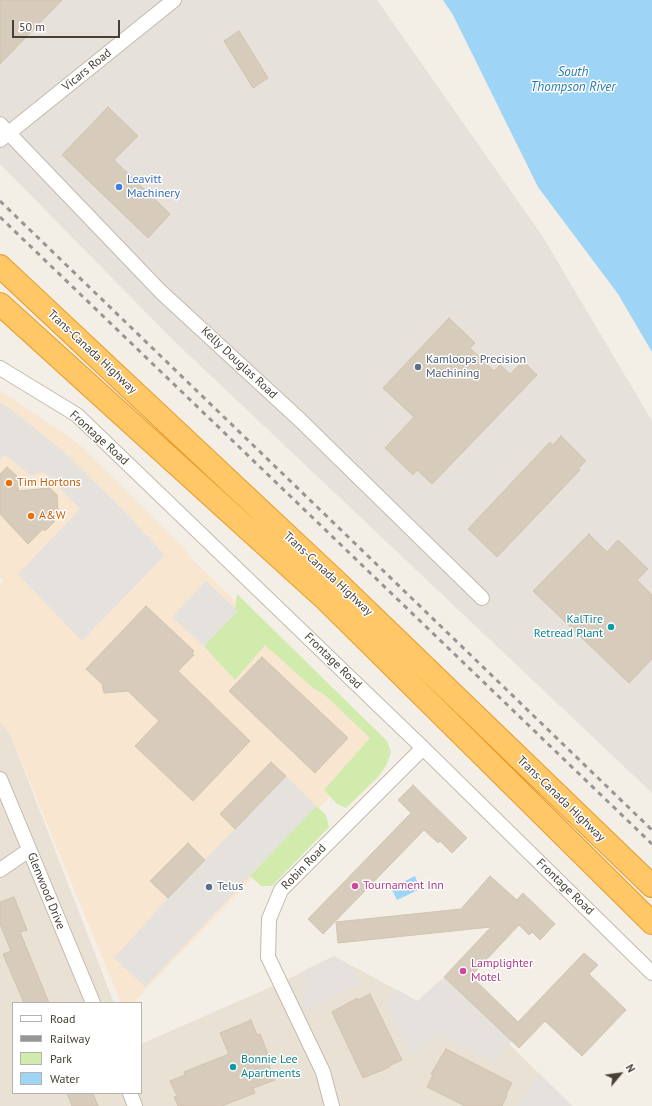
<!DOCTYPE html>
<style>
body{margin:0}
#map{position:relative;width:652px;height:1106px;overflow:hidden;background:#f4efe6;font-family:"PT Sans",sans-serif}
canvas{display:block}
.legend{position:absolute;left:12px;top:1002px;width:130px;height:92px;box-sizing:border-box;background:#fff;border:1px solid #b5b3ae;margin:0;padding:5px 7px;list-style:none;font-size:12px;color:#474035}
.legend li{display:flex;align-items:center;gap:8px;height:20px}
.legend b{width:20px;border:1px solid #b5b3ae}
.north{position:absolute;left:600px;top:1054px;width:40px;height:40px;-webkit-text-stroke:3px #fff;paint-order:stroke;rotate:61deg;font-size:11px;font-weight:700;line-height:16px;text-align:center;color:#474035}
.north::after{content:'';display:block;margin:auto;width:14px;height:18px;background:#474035;clip-path:polygon(50% 0,100% 100%,50% 72%,0 100%)}
.scale{position:absolute;left:12px;top:20px;width:108px;height:18px;box-sizing:border-box;border:2px solid #474035;border-top:0;padding-left:5px;font-size:12px;line-height:14px;white-space:nowrap;color:#474035;-webkit-text-stroke:3px #fff;paint-order:stroke}
</style>
<div id="map">
<canvas width="652" height="1106"></canvas>
<ul class="legend">
<li><b style="height:5px;background:#fff"></b>Road</li>
<li><b style="height:5px;background:#969696"></b>Railway</li>
<li><b style="height:11px;background:#d1ebac"></b>Park</li>
<li><b style="height:11px;background:#9ed4f5"></b>Water</li>
</ul>
<div class="north">N</div>
<div class="scale">50 m</div>
</div>
<script>
const g = document.querySelector('canvas').getContext('2d');
g.lineJoin = 'round';
function fill(path, color) { g.fillStyle = color; g.fill(path, 'evenodd'); }
const shape = rows => new Path2D(rows.map(r => 'M' + r).join(''));
function stroke(path, color, width, dash) { g.strokeStyle = color; g.lineWidth = width; g.lineCap = dash ? 'butt' : 'round'; g.setLineDash(dash || []); g.stroke(path); }
function write(font, color, halo, rows, align = 'center') {
  g.font = font + ' "PT Sans",sans-serif'; g.lineWidth = 3; g.setLineDash([]); g.textBaseline = 'middle'; g.strokeStyle = halo; g.fillStyle = color; for (const [text, x, y, turn = 0] of rows) {
    g.save(); g.translate(x, y); g.rotate((+turn || 0) * Math.PI / 180); g.textAlign = isNaN(turn) ? turn : align; if (halo) g.strokeText(text, 0, 0); g.fillText(text, 0, 0); g.restore();
  }
}
const residential = shape([
 [0,721,11,736,114,1003,13,1003,13,1093,141,1093,141,1044,280,983,334,956,417,1001,483,1046,509,1044,572,1106,0,1106]
]);
const commercial = shape([
 [0,390,78,443,188,552,187,554,381,743,133,1003,121,1003,11,736,0,721,0,585,3,581,0,577]
]);
const industrial = shape([
 [0,0,377,0,543,237,652,421,652,793,172,339,0,164]
]);
const green = shape([
 [237,594,387,741,391,752,387,764,379,776,346,808,337,804,324,790,370,738,325,695,313,688,265,645,235,680,204,646,236,612,235,608],
 [316,806,326,815,329,827,272,886,261,886,250,876]
]);
const parking = shape([
 [0,403,9,408,63,451,123,510,165,555,82,641,18,574,80,509,44,472,31,475,5,455,0,459],
 [206,581,235,608,237,612,204,646,172,617],
 [286,776,316,806,145,987,114,958,168,898],
 [334,956,352,967,360,984,307,1009,302,1000,307,981,303,971],
 [444,977,512,1041,494,1062,443,1036,438,1037,411,1054,386,1003,396,989,417,1001],
 [539,1073,572,1106,517,1106]
]);
const water = shape([
 [443,0,652,0,652,352,618,294,538,187,453,15],
 [415,876,420,889,397,900,391,888]
]);
const building = shape([
 [0,0,62,0,0,64,0,0],
 [239,31,268,78,253,88,224,41,239,31],
 [108,107,138,136,114,160,170,214,148,238,62,155,108,107],
 [449,318,475,343,470,348,494,371,500,365,510,374,523,361,537,375,432,484,417,470,413,475,385,448,414,417,383,388,449,318],
 [561,436,586,461,578,469,580,470,497,557,468,529,550,442,553,445,561,436],
 [7,467,19,478,18,491,50,488,57,495,58,514,53,519,55,521,45,531,43,529,28,544,0,514,0,474,7,467],
 [589,534,607,552,618,540,648,569,637,580,652,595,652,659,629,683,533,591,589,534],
 [146,606,194,651,192,653,194,655,178,671,250,741,193,801,135,746,159,721,128,691,104,693,102,684,86,669,146,606],
 [262,657,348,738,315,773,229,691,262,657],
 [271,762,286,776,235,829,220,814,271,762],
 [413,785,467,838,452,853,440,841,438,843,424,830,323,934,308,919,411,813,398,800,413,785],
 [188,843,205,860,168,898,150,881,188,843],
 [490,876,517,900,523,893,555,924,540,940,532,932,529,935,519,925,471,976,518,1022,584,953,598,965,589,974,626,1010,582,1056,545,1021,519,1048,444,977,491,927,338,943,336,922,461,909,490,876],
 [14,897,27,930,20,932,49,1003,24,1003,3,954,11,951,0,924,0,902,14,897],
 [370,994,402,1060,389,1066,390,1067,363,1078,332,1012,357,998,358,1000,370,994],
 [251,1020,257,1035,260,1034,270,1059,267,1060,275,1080,253,1088,255,1093,222,1106,178,1106,174,1097,177,1096,170,1081,185,1075,184,1072,229,1054,220,1033,251,1020],
 [446,1049,512,1083,506,1094,507,1095,502,1106,465,1106,427,1087,433,1075,431,1074,446,1049],
 [67,1093,93,1093,98,1106,72,1106,67,1093]
]);
const street = shape([
 [0,124,161,292,299,419,482,598],
 [0,140,174,0],
 [0,368,77,415,423,748,652,973],
 [0,779,93,1003],
 [0,870,29,850],
 [130,1093,135,1106],
 [332,1106,323,1072,268,957,269,919,281,890,423,748]
]);
const highway = shape([
 [0,266,339,584,652,886],
 [0,304,324,598,652,923]
]);
const rail = shape([
 [0,201,652,830],
 [0,217,652,844]
]);
const markers = [
 [119,187,4,"#3f7fe0"],
 [418,367,4,"#5c6f8a"],
 [9,483,4,"#e8710a"],
 [31,516,4,"#e8710a"],
 [611,627,4,"#0f9aa8"],
 [355,886,4,"#d1479c"],
 [209,887,4,"#5c6f8a"],
 [463,971,4,"#d1479c"],
 [233,1067,4,"#0f9aa8"]
];
const streetNames = [
 ["Vicars Road",87,70,-39],
 ["Trans-Canada Highway",92,352,43],
 ["Kelly Douglas Road",239,363,43],
 ["Frontage Road",99,438,42],
 ["Trans-Canada Highway",328,574,43],
 ["Frontage Road",333,661,44],
 ["Trans-Canada Highway",561,799,44],
 ["Robin Road",304,867,-46],
 ["Frontage Road",565,887,44],
 ["Glenwood Drive",46,891,68]
];
const shopNames = [
 ["Leavitt",127,180],
 ["Machinery",127,194]
];
const serviceNames = [
 ["Kamloops Precision",426,360],
 ["Machining",426,374],
 ["Telus",217,887]
];
const foodNames = [
 ["Tim Hortons",17,483],
 ["A&W",39,516]
];
const cultureNames = [
 ["KalTire",603,620],
 ["Retread Plant",603,634],
 ["Bonnie Lee",241,1060,"left"],
 ["Apartments",241,1074,"left"]
];
const hotelNames = [
 ["Tournament Inn",363,886],
 ["Lamplighter",471,964],
 ["Motel",471,978]
];
const waterNames = [
 ["South",573,72],
 ["Thompson River",573,87]
];
fill(residential, '#e9e1d4');
fill(commercial, '#f8e6d0');
fill(industrial, '#e6e1db');
fill(green, '#d1ebac');
fill(parking, '#e5e2de');
fill(water, '#9ed4f5');
fill(building, '#d7cbbb');
stroke(building, '#d2c3ad', 1);
stroke(street, '#c3baab', 16);
stroke(highway, '#e79d2d', 24);
stroke(street, '#fff', 14);
stroke(highway, '#ffc766', 22);
stroke(rail, '#969696', 3, [5, 5]);
for (const [x, y, r, color] of markers) { const dot = new Path2D(); dot.arc(x, y, r, 0, 2 * Math.PI); g.fillStyle = color; g.fill(dot); stroke(dot, '#fff', 1.5); }
write('12px', '#474035', '#fff', streetNames);
write('12px', '#366cbe', '#fff', shopNames, 'left');
write('12px', '#4e5e75', '#fff', serviceNames, 'left');
write('12px', '#c56008', '#fff', foodNames, 'left');
write('12px', '#0d838f', '#fff', cultureNames, 'right');
write('12px', '#b23c85', '#fff', hotelNames, 'left');
write('italic 13px', '#267bb2', '#fff', waterNames);
</script>
